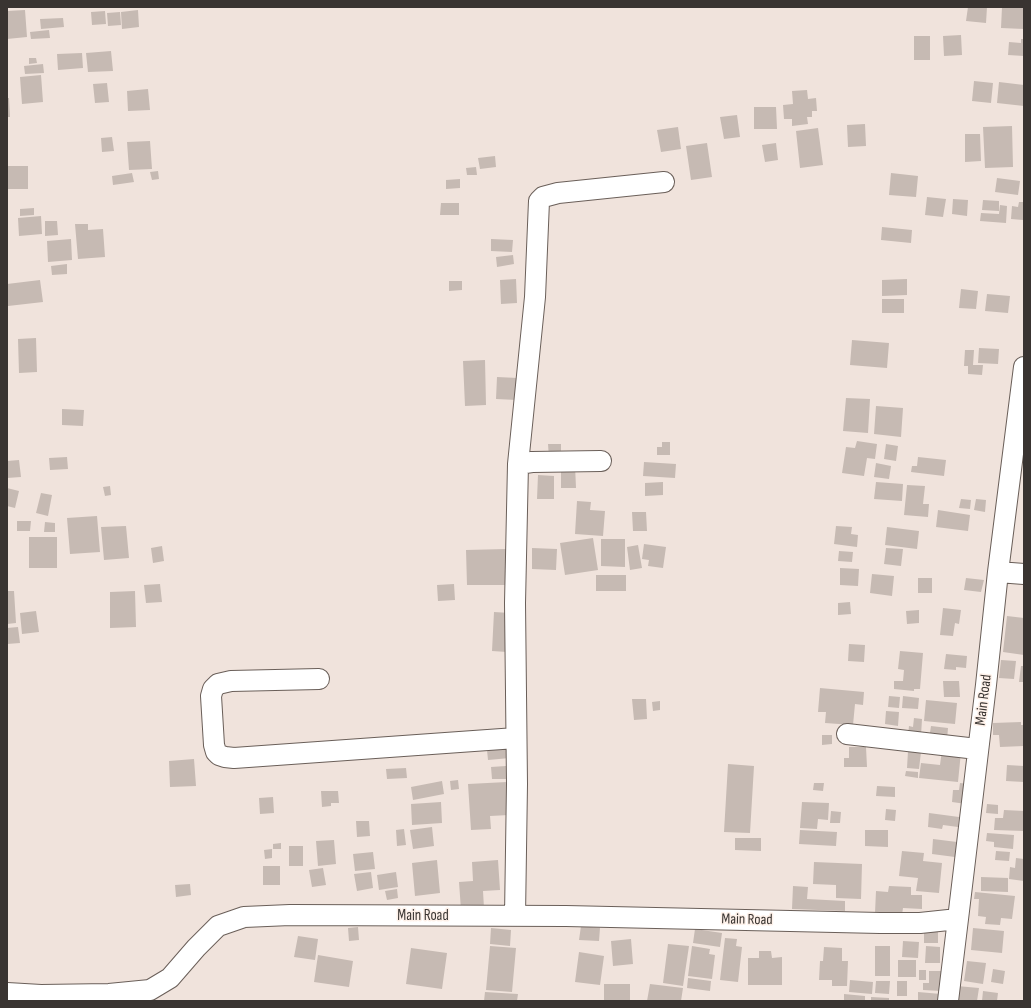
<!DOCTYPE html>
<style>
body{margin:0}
#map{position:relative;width:1031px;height:1008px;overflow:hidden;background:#f0e3dc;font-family:"Sofia Sans Condensed",sans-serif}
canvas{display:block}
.frame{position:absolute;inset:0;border:8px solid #393431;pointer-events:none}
</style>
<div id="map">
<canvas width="1031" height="1008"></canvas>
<div class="frame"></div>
</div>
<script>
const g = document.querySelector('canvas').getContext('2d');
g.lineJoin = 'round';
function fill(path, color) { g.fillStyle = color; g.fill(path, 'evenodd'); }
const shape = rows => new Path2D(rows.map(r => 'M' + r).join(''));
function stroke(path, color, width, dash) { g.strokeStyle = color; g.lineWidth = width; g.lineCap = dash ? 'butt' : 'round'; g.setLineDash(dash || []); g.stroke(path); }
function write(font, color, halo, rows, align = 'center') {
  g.font = font + ' "Sofia Sans Condensed",sans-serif'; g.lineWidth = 3; g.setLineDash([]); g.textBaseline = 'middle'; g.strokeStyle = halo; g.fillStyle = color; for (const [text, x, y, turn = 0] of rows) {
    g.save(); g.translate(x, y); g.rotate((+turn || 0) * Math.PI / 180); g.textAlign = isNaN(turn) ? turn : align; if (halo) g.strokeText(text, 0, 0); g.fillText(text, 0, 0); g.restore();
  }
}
const building = shape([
 [968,7,987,7,986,23,966,21],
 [1002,7,1024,7,1024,29,1001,28],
 [25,10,27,37,7,39,7,11],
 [138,10,139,27,122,29,121,12],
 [105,11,106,24,92,25,91,12],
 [120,12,121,25,108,26,107,13],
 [63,18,64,27,41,29,40,19],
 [49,30,50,38,31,39,30,32],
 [961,35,962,55,944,56,943,36],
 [914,36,930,36,930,60,914,60],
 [1021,39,1024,39,1024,56,1008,55,1009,42,1021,43],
 [111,51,113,71,88,72,86,53],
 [82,53,83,68,58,70,57,54],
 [29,58,36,58,37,63,29,64],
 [43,64,44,73,25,74,24,66],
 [41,75,43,102,22,104,20,77],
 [974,81,993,83,991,103,972,101],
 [999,82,1024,85,1024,106,997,103],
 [107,83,109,102,95,103,93,84],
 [148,89,150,110,128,111,127,91],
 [807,90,808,99,816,98,817,111,812,111,812,117,807,117,808,124,792,126,792,119,784,119,783,105,793,104,792,91],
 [7,98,9,98,10,117,7,117],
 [754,107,776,107,777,129,754,129],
 [737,115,740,137,724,139,720,117],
 [865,124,866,146,848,147,847,125],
 [1012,126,1013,167,985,168,983,127],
 [678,127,681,149,661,152,657,130],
 [818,128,823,165,800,168,796,131],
 [965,134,980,134,981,161,965,162],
 [112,137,114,151,102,152,101,138],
 [150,141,152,169,129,170,127,142],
 [707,143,712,177,691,180,686,146],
 [776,143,778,160,765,162,762,145],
 [495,156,496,167,480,169,478,158],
 [7,166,28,166,28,189,7,189],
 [476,167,477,175,467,175,466,168],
 [158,171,159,179,152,180,150,172],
 [132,173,134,182,113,185,112,176],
 [891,173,918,176,916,197,889,195],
 [997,178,1020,181,1018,195,995,192],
 [460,179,460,188,446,189,446,180],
 [927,197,946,199,943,217,925,215],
 [953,199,968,200,967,216,952,214],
 [983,200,999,201,999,211,982,210],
 [1019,202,1024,202,1023,220,1011,219,1012,206,1018,207],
 [441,203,459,203,459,215,440,215],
 [1000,205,1007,206,1006,223,980,221,981,213,999,214],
 [34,208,34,215,20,216,20,209],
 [41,216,42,234,19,236,18,218],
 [45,221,57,221,58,235,45,236],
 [75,224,88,224,88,230,103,229,105,257,78,259],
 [882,227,912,230,911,243,881,240],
 [71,239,72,260,48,262,47,241],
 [491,239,513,240,512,252,491,251],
 [513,255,514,264,497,267,496,257],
 [67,264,67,274,52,275,51,266],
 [516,279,517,303,501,304,500,280],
 [907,279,907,295,882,296,882,280],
 [40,280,43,302,8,306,7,284],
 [449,281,462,281,462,290,449,291],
 [961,289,978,291,976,309,959,308],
 [987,294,1010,296,1008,313,985,311],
 [882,299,904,299,904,313,882,313],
 [36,338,37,372,19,373,18,339],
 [852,340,889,343,887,368,850,365],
 [979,348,999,349,998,364,978,363],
 [965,350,974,350,973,365,983,365,982,375,968,374,968,366,964,366],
 [485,360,486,405,465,406,463,361],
 [497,377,518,378,517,400,496,399],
 [846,398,870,399,868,433,843,431],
 [876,406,903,408,901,437,874,434],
 [62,409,84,410,83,426,62,425],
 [857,441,877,444,875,459,867,458,864,476,842,473,846,447,855,448],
 [662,442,670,442,670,455,657,455,657,447,662,447],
 [548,444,561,444,561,458,549,458],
 [886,444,898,446,896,461,884,459],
 [67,457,68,469,50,470,49,458],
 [918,457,946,460,944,476,911,472,912,466,917,466],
 [19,460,21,477,7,478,7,461],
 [644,462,676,464,675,478,643,476],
 [876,463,891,466,889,479,874,477],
 [561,465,575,465,576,488,561,488],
 [538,475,554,476,554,499,537,499],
 [663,482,663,495,645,496,645,483],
 [876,482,903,484,902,501,874,499],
 [907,485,925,486,923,504,929,504,928,517,904,515],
 [110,486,111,495,105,496,103,487],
 [7,488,19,491,15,508,7,506],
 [41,493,52,495,48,516,36,513],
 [961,499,971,500,970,509,959,508],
 [976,499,986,500,985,512,974,510],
 [577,501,591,502,590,510,605,511,603,536,575,534],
 [938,510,970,515,968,531,936,527],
 [632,512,646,512,647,531,633,531],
 [97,516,100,552,70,554,67,518],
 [17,521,31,521,30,531,17,531],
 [45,522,55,523,55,532,44,532],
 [126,526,129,558,104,560,101,527],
 [836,526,852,527,851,534,858,535,857,547,834,544],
 [887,527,919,531,917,549,885,545],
 [29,537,57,537,57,568,29,568],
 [593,538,598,570,565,575,560,543],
 [601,539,625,539,625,567,601,566],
 [644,544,666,547,663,568,648,566,649,560,642,559],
 [638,545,642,568,630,570,627,547],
 [162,546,164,561,153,563,151,548],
 [532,548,557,549,556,570,532,569],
 [886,548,903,549,901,566,884,564],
 [506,549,506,585,467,585,466,550],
 [839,551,853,552,852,562,838,561],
 [840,568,859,569,858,586,840,585],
 [872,574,894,576,892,596,870,593],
 [596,575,626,575,626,591,596,591],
 [918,578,932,578,932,593,918,593],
 [966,578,984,580,981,592,964,590],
 [160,584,162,602,146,603,144,585],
 [454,584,455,600,438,601,437,585],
 [7,591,14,591,16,623,7,624],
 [135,591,136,627,110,628,110,592],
 [850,602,851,614,838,615,838,603],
 [943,608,961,610,959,624,955,623,953,636,940,635],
 [919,610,919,623,907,624,906,611],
 [36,611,39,632,22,634,20,613],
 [494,612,510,613,507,652,492,651],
 [1007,616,1024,618,1024,655,1003,652],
 [18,627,20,643,7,644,7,628],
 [849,644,865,645,864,662,848,661],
 [900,651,923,653,920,689,914,689,914,691,894,689,894,681,903,681,904,670,898,669],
 [946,654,967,656,966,668,956,667,956,670,944,669],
 [1001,660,1016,661,1014,679,999,678],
 [1021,666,1024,666,1024,682,1019,682],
 [943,681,959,681,960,697,944,697],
 [820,688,864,692,863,705,855,704,853,725,825,723,826,712,818,712],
 [889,696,900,697,899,708,888,707],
 [903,696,919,698,918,709,902,708],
 [632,699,646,699,647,719,634,720],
 [926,700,957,703,955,724,924,721],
 [660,701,660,710,653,711,652,702],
 [886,711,899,712,898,726,885,724],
 [914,718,922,719,921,736,908,735,909,726,913,727],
 [1021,722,1021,725,1024,725,1024,746,1000,747,999,735,993,735,993,723],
 [931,726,948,728,947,740,929,739],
 [822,735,832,735,832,744,822,745],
 [849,747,866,747,867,767,844,767,844,758,849,758],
 [509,749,510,758,488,760,487,750],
 [942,750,961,752,958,782,919,778,921,763,940,765],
 [908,751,921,752,919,769,907,768],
 [194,759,196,786,170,787,169,761],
 [728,764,754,766,750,833,724,832],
 [1007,765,1024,766,1024,782,1006,781],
 [506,766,507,779,492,779,491,767],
 [406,768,407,778,387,779,386,769],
 [906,771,918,772,918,778,905,776],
 [458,780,459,789,451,790,450,781],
 [442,781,444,794,413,800,411,787],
 [507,782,509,815,490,816,491,829,471,830,468,784],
 [814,783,824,783,823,791,813,790],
 [960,783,968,784,966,804,952,802,953,790,959,790],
 [877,786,895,787,895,797,876,796],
 [321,791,338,791,339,803,331,803,331,806,322,807],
 [273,797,274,813,260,814,259,798],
 [441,802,442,823,412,825,411,804],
 [802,802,829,803,828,820,818,819,817,829,800,828],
 [987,804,998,805,998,814,986,813],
 [886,809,896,810,895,821,885,820],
 [1004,810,1024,811,1024,831,994,830,995,818,1003,818],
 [831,811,841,812,840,823,830,823],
 [929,813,959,817,958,827,943,825,942,829,928,827],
 [356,821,369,821,370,836,357,837],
 [432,827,434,846,413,849,410,830],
 [404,829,406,845,397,846,396,830],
 [800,830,837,832,836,846,799,844],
 [865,830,888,830,888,847,865,846],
 [987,833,1014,835,1013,849,994,847,994,842,986,841],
 [735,838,761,838,761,851,735,850],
 [933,839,957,842,955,857,932,854],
 [334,840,336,864,318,866,316,841],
 [281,843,281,849,273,849,273,844],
 [289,846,303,846,303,866,289,866],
 [272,849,272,858,265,859,264,850],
 [902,851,924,853,923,861,942,863,939,893,916,891,918,878,899,876],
 [996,851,1010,852,1009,861,995,860],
 [373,852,375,869,355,871,353,854],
 [1016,858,1024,859,1024,881,1009,879,1010,867,1015,868],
 [437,860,440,893,415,896,412,863],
 [498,860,500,890,483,891,484,908,461,910,459,882,473,881,472,862],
 [814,862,862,864,861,899,836,898,836,885,813,884],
 [263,866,280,866,280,885,263,885],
 [323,868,326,885,312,887,309,870],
 [371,872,373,888,357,891,354,874],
 [396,872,398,887,379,890,377,875],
 [981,877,1008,878,1008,892,981,891],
 [190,884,191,895,176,897,175,885],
 [793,886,808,887,807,899,845,901,845,911,792,909],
 [889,886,911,887,911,895,922,895,922,909,903,908,902,915,875,913,876,891,888,892],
 [397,889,398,898,387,900,385,891],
 [975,892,1015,896,1012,919,1001,918,1000,925,985,924,986,917,978,916,979,899,974,899],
 [581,926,600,928,599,941,579,940],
 [358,927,359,940,349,941,348,928],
 [491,928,511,930,510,946,490,944],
 [973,928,1004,931,1002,953,971,950],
 [695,929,722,933,720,947,693,943],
 [924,929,938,930,938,943,924,943],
 [298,936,318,939,315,960,294,957],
 [725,938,737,939,736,946,742,947,738,982,720,980],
 [631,939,633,964,613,966,611,941],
 [903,941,919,942,918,958,902,957],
 [668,944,689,946,683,986,663,983],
 [490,946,516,948,512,992,486,990],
 [692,946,710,949,709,954,715,955,712,979,688,976],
 [875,946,890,946,890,976,875,976],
 [926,946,940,947,940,963,925,963],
 [824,947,842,948,842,961,848,961,847,986,832,986,832,980,819,980,820,961,823,961],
 [411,948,447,953,442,989,406,984],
 [759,951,771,951,772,958,782,957,782,985,748,985,748,958,759,958],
 [579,952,604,956,600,985,575,982],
 [318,955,353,961,349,987,314,982],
 [898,960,916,960,916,977,898,977],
 [967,961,986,963,983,984,964,981],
 [993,969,1005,971,1003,984,991,982],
 [919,970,926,970,926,980,919,980],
 [929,971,942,971,941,991,923,990,923,983,929,983],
 [688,978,711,981,710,991,687,988],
 [850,980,873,982,872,994,849,992],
 [876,981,890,981,889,994,875,993],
 [897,981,907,981,907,996,897,996],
 [604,984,630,984,630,1001,604,1001],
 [650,984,683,988,681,1001,647,1001],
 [957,986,979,988,977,1001,955,1001],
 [983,991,998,993,997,1001,982,1001],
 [485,992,518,994,517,1001,484,1001],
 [918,992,941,994,941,1001,918,1001],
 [844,994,865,996,865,1001,844,1001],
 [871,997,889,998,889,1001,871,1001]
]);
const minor = shape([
 [518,464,535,297,539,201,543,197,558,193,664,182],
 [998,572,1024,574],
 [319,679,231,681,218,684,213,689,211,696,214,745,216,752,219,755,225,757,234,758,516,738],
 [847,734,977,749],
 [515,916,517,784,515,603,518,464,532,462,601,461],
 [7,993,41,995,109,994,150,990,170,978,196,948,218,926,244,917,290,915,566,916,880,923,920,923,958,919,986,685,998,572,1024,367],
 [948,1001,958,919]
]);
const streetNames = [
 ["Main Road",984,700,-83],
 ["Main Road",423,916],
 ["Main Road",747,920,1]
];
fill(building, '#c6bab3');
stroke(minor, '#6a5f59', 22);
stroke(minor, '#fff', 20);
write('15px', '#393431', '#fef1e9', streetNames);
</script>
